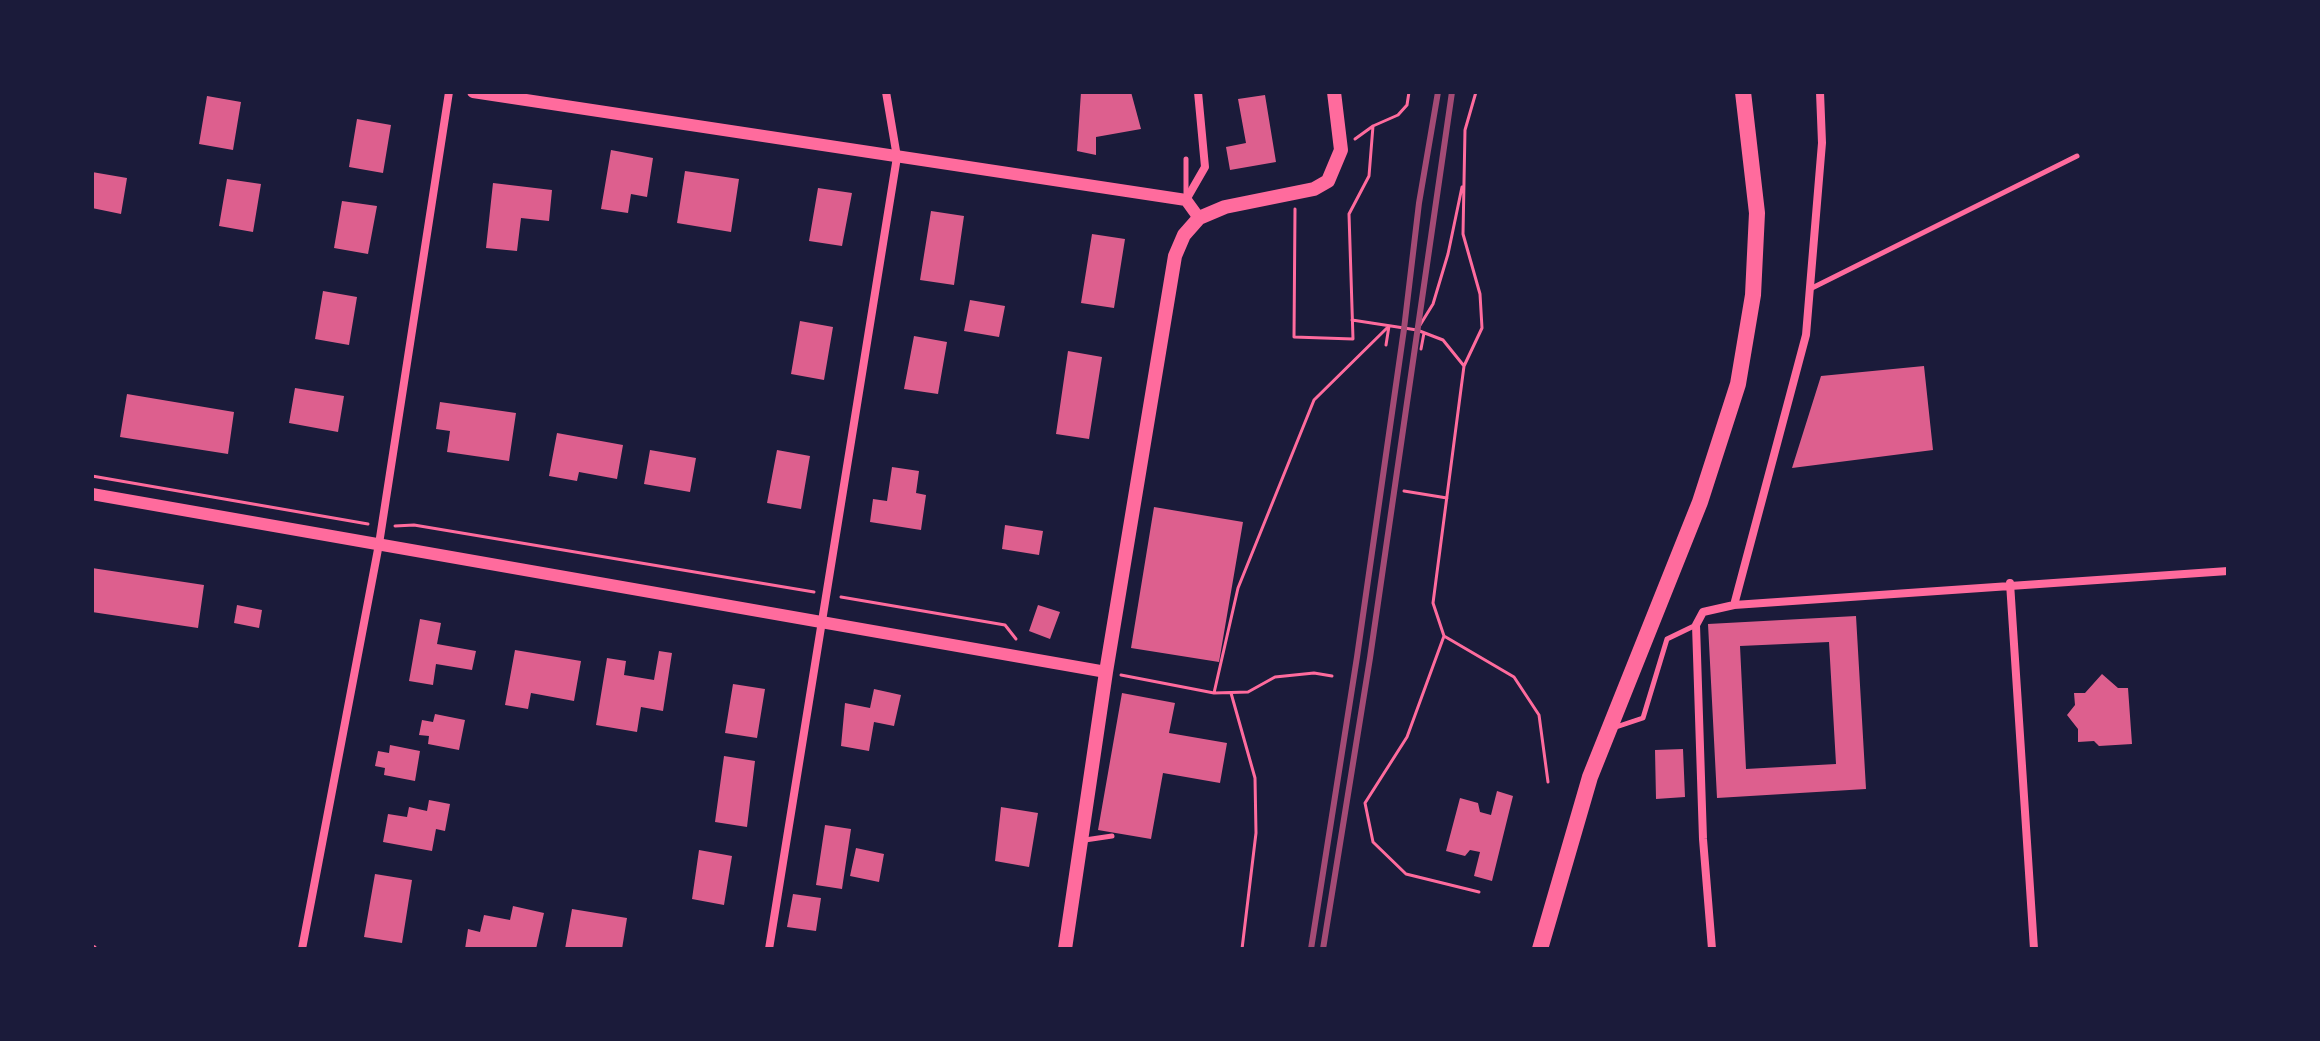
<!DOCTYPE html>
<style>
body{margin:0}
#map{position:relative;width:2320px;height:1041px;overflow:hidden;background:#1b1b3a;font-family:Mulish,sans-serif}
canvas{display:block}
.frame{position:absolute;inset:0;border:94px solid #1b1b3a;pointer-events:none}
</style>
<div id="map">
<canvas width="2320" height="1041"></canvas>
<div class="frame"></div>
</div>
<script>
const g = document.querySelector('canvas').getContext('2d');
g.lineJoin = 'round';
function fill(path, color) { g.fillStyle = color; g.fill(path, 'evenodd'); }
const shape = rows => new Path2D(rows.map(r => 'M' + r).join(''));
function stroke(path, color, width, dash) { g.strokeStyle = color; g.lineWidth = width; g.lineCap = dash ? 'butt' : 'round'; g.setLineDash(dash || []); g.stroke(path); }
const building = shape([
 [1081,92,1131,92,1141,129,1096,137,1096,155,1077,151],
 [1265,95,1276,162,1230,170,1226,147,1246,143,1238,99],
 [207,96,241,102,233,150,199,144],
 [357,119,391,125,383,173,349,167],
 [611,150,653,158,647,197,631,194,628,213,601,209],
 [685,171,739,179,731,232,677,223],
 [92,172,127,178,121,214,92,208],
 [227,179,261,184,253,232,219,226],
 [493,183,552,190,549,221,521,218,517,251,486,248],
 [818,188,852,193,842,246,809,241],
 [342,201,377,206,368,254,334,248],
 [931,211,964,216,954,285,920,280],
 [1092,234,1125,239,1114,308,1081,303],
 [323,291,357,297,349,345,315,339],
 [970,300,1005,306,999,337,964,331],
 [800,321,833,327,824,380,791,374],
 [914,336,947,342,938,394,904,389],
 [1068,351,1102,357,1089,439,1056,434],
 [1924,366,1933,450,1792,468,1821,376],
 [295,388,344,396,338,432,289,423],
 [127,394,234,412,228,454,120,437],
 [440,402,516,413,509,461,447,452,450,431,436,429],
 [557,433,623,445,617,479,579,472,577,481,549,476],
 [650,450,696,458,690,492,644,484],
 [777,450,810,456,801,509,767,503],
 [892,467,919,471,916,493,926,495,921,530,870,522,873,499,887,501],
 [1154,507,1243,522,1219,662,1131,648],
 [1005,525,1043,531,1039,555,1002,549],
 [92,568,204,585,198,628,92,612],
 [237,605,262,610,259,628,234,623],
 [1038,605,1060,612,1050,639,1029,631],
 [1856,616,1866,789,1717,798,1708,624],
 [1829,642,1836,764,1746,769,1740,646],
 [420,619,441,623,437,644,476,651,472,670,436,664,433,685,409,681],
 [515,650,581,661,574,701,531,693,528,709,505,705],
 [659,651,672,653,663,711,641,707,637,732,596,725,607,658,626,661,624,675,654,680],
 [2102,674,2118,688,2128,688,2132,744,2099,746,2094,741,2078,742,2078,729,2067,715,2075,705,2074,693,2085,693],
 [733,684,765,689,757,738,725,733],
 [874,689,901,695,894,726,874,722,869,751,841,746,845,703,870,708],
 [1122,693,1175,703,1169,733,1227,743,1220,783,1163,773,1151,839,1098,830],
 [435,714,465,720,459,750,428,744,429,736,419,735,422,720,433,722],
 [390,745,420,751,415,781,384,775,385,768,375,766,378,751,389,753],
 [1683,749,1685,797,1656,799,1655,750],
 [724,756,755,761,747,827,715,822],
 [1497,791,1513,796,1492,881,1474,876,1480,852,1470,850,1465,856,1446,851,1460,798,1478,803,1480,812,1491,815],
 [429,800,450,804,445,831,436,829,432,851,383,842,388,814,407,817,409,807,427,811],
 [1001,807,1038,813,1029,867,995,861],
 [825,825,851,829,842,889,816,885],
 [856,848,884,854,879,882,850,876],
 [699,850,732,856,724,905,692,899],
 [375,874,412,880,402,943,364,937],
 [793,894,821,898,816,931,787,927],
 [513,906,544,913,536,949,465,949,468,929,480,932,484,915,510,920],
 [572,909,627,918,622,949,565,949]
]);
const path = shape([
 [1476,92,1465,130,1463,234,1480,294,1482,328,1464,366,1433,603,1444,636,1514,677,1539,715,1548,782],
 [1355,139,1373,126,1398,115,1407,105,1409,92],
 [1295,209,1294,337,1353,339,1349,214,1369,176,1373,126],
 [1352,320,1417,330,1443,340,1464,366],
 [1417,330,1433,304,1448,254,1462,187],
 [1386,345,1389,326],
 [1421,349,1424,333],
 [92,476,368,524],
 [1404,491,1447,498],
 [395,526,414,525,814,592],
 [841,597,1005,625,1016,639],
 [1444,636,1407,737,1365,803,1373,842,1406,874,1479,892],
 [1121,675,1214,693,1248,692,1275,677,1314,673,1332,676],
 [1214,693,1238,588,1314,400,1389,326],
 [1231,693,1255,778,1256,833,1242,949]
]);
const service = shape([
 [1186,198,1186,159],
 [1812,288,2077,156],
 [1613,728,1643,718,1667,639,1696,625],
 [1085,840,1112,836]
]);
const minor = shape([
 [1186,200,1205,167,1198,92],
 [2010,583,2034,949],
 [1734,605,1806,335,1822,143,1820,92],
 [92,949,93,949],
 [302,949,379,544,449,92],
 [769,949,897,157,886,92],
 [1712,949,1703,839,1696,625,1703,612,1734,605,2228,571]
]);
const tertiary = shape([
 [473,92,1186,200,1199,218],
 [92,494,1106,672]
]);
const secondary = shape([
 [1065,949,1106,672,1175,256,1184,235,1199,218,1225,207,1314,189,1328,181,1341,150,1334,92]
]);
const primary = shape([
 [1540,949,1590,777,1700,502,1738,384,1753,295,1757,213,1743,92]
]);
const rail = shape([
 [1311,949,1357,657,1404,329,1419,203,1438,92],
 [1323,949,1370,658,1452,92]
]);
fill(building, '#dd5f8e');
stroke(path, '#ff6b9d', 3);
stroke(service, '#ff6b9d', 5);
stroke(minor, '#ff6b9d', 8);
stroke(tertiary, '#ff6b9d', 12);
stroke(secondary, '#ff6b9d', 14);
stroke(primary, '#ff6b9d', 16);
stroke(rail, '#a44b75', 6);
</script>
